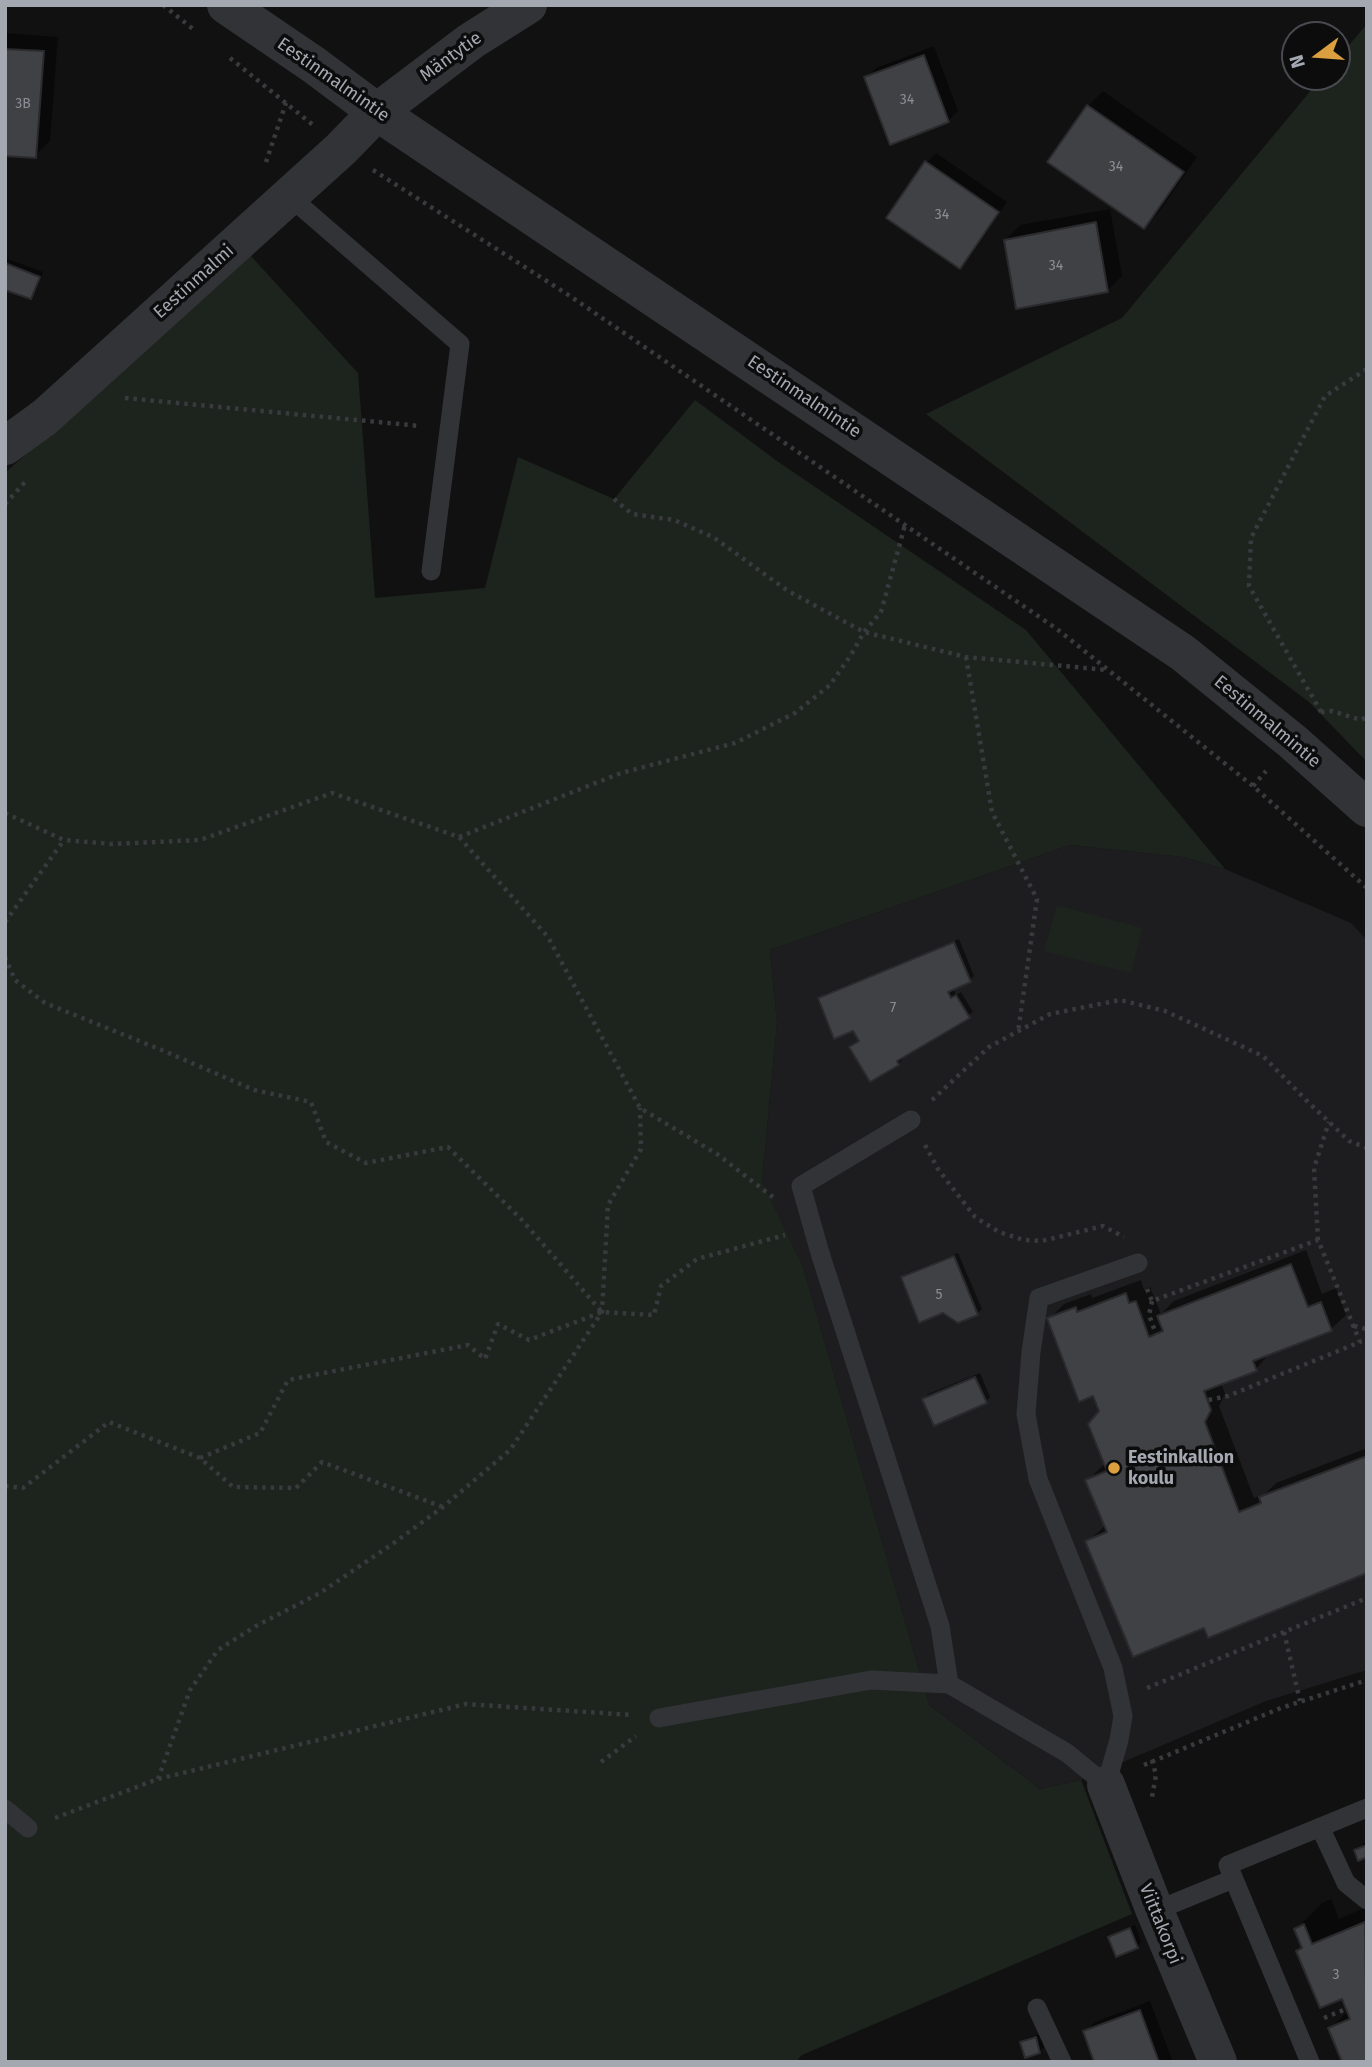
<!DOCTYPE html>
<meta charset="utf-8">
<style>
body{margin:0}
#map{position:relative;width:1372px;height:2067px;overflow:hidden;background:#111112;font-family:"Fira Sans",sans-serif}
canvas{display:block}
.frame{position:absolute;inset:0;border:7px solid #a3a8b1;pointer-events:none}
.north{position:absolute;left:1281px;top:21px;width:70px;height:70px;box-sizing:border-box;background:#0c0c0d;border:2px solid #484a4f;border-radius:50%;rotate:254deg;font-size:19px;font-weight:700;line-height:28px;text-align:center;color:#a3a8b1}
.north::after{content:'';display:block;margin:auto;width:24px;height:32px;background:#dc9f3f;clip-path:polygon(50% 0,100% 100%,50% 72%,0 100%)}
</style>
<div id="map">
<canvas width="1372" height="2067"></canvas>
<div class="frame"></div>
<div class="north">N</div>
</div>
<script>
const g = document.querySelector('canvas').getContext('2d');
g.lineJoin = 'round';
function fill(path, color) { g.fillStyle = color; g.fill(path, 'evenodd'); }
const shape = rows => new Path2D(rows.map(r => 'M' + r).join(''));
function stroke(path, color, width, dash) { g.strokeStyle = color; g.lineWidth = width; g.lineCap = dash ? 'butt' : 'round'; g.setLineDash(dash || []); g.stroke(path); }
function write(font, color, halo, rows, align = 'center') {
  g.font = font + ' "Fira Sans",sans-serif'; g.lineWidth = 7; g.setLineDash([]); g.textBaseline = 'middle'; g.strokeStyle = halo; g.fillStyle = color; for (const [text, x, y, turn = 0] of rows) {
    g.save(); g.translate(x, y); g.rotate((+turn || 0) * Math.PI / 180); g.textAlign = isNaN(turn) ? turn : align; if (halo) g.strokeText(text, 0, 0); g.fillText(text, 0, 0); g.restore();
  }
}
const built = shape([
 [1070,845,1183,857,1225,869,1351,923,1367,940,1367,1670,1266,1701,1081,1780,1040,1789,929,1705,803,1267,762,1181,777,1023,770,950]
]);
const green = shape([
 [1367,24,1367,762,1309,702,926,414,1122,318,1322,77,1337,77,1337,59],
 [249,254,358,373,375,598,485,588,518,457,614,499,695,400,777,461,1026,630,1225,869,1183,857,1070,845,770,950,777,1023,762,1181,803,1267,929,1705,1040,1789,1081,1780,1132,1914,802,2055,798,2059,800,2062,5,2062,5,473],
 [1057,905,1142,928,1131,973,1044,951]
]);
const shadow = shape([
 [5,33,58,37,50,141,35,156,5,154],
 [934,46,958,111,948,121,866,78,876,68],
 [1103,91,1197,157,1159,212,1144,227,1088,106],
 [936,153,1007,202,970,257,960,267,926,163],
 [1110,209,1122,276,1108,290,1005,240,1020,225],
 [5,258,43,272,35,293,30,297,5,288],
 [959,939,974,976,970,980,953,988,956,995,961,992,973,1012,901,1056,903,1059,898,1064,871,1080,851,1047,861,1040,854,1029,820,999,824,994],
 [1306,1250,1322,1294,1336,1288,1346,1315,1331,1329,1270,1353,1256,1369,1221,1382,1225,1394,1219,1406,1254,1498,1265,1494,1276,1483,1367,1448,1367,1571,1205,1626,1087,1542,1106,1525,1087,1481,1102,1466,1106,1464,1101,1412,1094,1394,1049,1319,1064,1304,1091,1294,1092,1298,1141,1280,1144,1290,1150,1287,1161,1314,1174,1301],
 [958,1253,982,1309,977,1314,958,1321,903,1277,907,1273],
 [980,1373,990,1397,986,1402,924,1399,928,1394],
 [1367,1840,1367,1855,1356,1851],
 [1331,1899,1339,1919,1367,1907,1367,2062,1330,2029,1348,2011,1343,1997,1298,1951,1303,1946,1296,1929,1322,1903],
 [1135,1925,1141,1942,1137,1947,1110,1937,1115,1933],
 [1150,2001,1173,2062,1096,2062,1085,2032,1095,2022],
 [1040,2034,1044,2047,1039,2052,1022,2042,1026,2038]
]);
const building = shape([
 [5,49,44,51,36,158,5,156,5,49],
 [924,55,949,122,890,145,864,77,924,55],
 [1087,105,1184,172,1144,229,1047,162,1087,105],
 [925,161,999,212,960,269,886,218,925,161],
 [1096,222,1108,292,1016,309,1004,240,1096,222],
 [5,263,40,277,31,299,5,290,5,263],
 [954,942,971,982,948,992,951,998,956,995,970,1018,897,1061,899,1065,870,1082,849,1047,859,1041,853,1031,834,1039,818,998,954,942],
 [954,1256,978,1315,958,1323,943,1313,919,1323,901,1277,954,1256],
 [1291,1264,1308,1307,1321,1302,1332,1331,1253,1361,1257,1371,1204,1391,1211,1410,1205,1422,1239,1512,1261,1503,1259,1497,1367,1456,1367,1573,1208,1638,1204,1628,1133,1657,1085,1541,1107,1532,1085,1480,1107,1471,1088,1424,1099,1411,1093,1396,1079,1402,1047,1318,1076,1307,1077,1312,1126,1293,1129,1303,1136,1301,1149,1337,1163,1331,1157,1316,1291,1264],
 [975,1377,987,1403,934,1426,922,1399,975,1377],
 [1367,1845,1367,1857,1358,1861,1354,1850,1367,1845],
 [1365,1922,1367,2062,1342,2062,1328,2028,1350,2019,1342,1999,1320,2008,1296,1951,1302,1948,1294,1929,1304,1924,1312,1944,1365,1922],
 [1130,1928,1138,1948,1116,1957,1108,1937,1130,1928],
 [1140,2010,1159,2062,1094,2062,1083,2031,1140,2010],
 [1036,2037,1040,2053,1025,2058,1020,2042,1036,2037]
]);
const path = shape([
 [163,5,193,29],
 [230,58,313,125],
 [266,162,286,103],
 [373,170,567,294,1057,629,1253,786,1367,888],
 [125,398,420,426],
 [614,499,632,514,674,520,713,537,788,591,864,632,966,657,1107,670],
 [5,504,26,481],
 [966,657,992,812,1037,899,1018,1032],
 [1321,712,1249,586,1251,538,1325,396,1367,369],
 [1321,712,1332,711,1361,720,1367,717],
 [1253,786,1266,771],
 [5,813,64,840,112,844,200,840,332,793,459,837,548,937,640,1108,717,1154,774,1198],
 [459,837,621,773,735,743,795,713,830,685,851,655,864,632,881,612,905,525],
 [5,922,64,840],
 [5,957,15,980,45,1003,164,1051,254,1090,311,1102,326,1142,366,1163,448,1147,522,1220,601,1311],
 [932,1100,989,1047,1050,1014,1120,1000,1165,1011,1263,1056,1306,1100,1349,1141,1367,1148],
 [925,1145,938,1169,975,1217,999,1232,1024,1240,1042,1241,1103,1226,1124,1237],
 [1318,1240,1314,1168,1329,1122],
 [1147,1289,1152,1301,1318,1240,1360,1342,1228,1396,1208,1400],
 [1152,1301,1149,1315,1156,1334],
 [1354,1326,1367,1329],
 [200,1458,260,1433,288,1380,468,1345,485,1359,498,1324,529,1340,602,1312,654,1315,661,1286,697,1259,785,1235],
 [5,1486,23,1488,109,1422,200,1458,233,1487,296,1488,322,1462,443,1507],
 [1284,1632,1300,1701],
 [1147,1688,1367,1598],
 [1152,1760,1156,1775,1152,1797],
 [601,1762,636,1736],
 [1144,1765,1281,1708,1367,1680],
 [158,1779,190,1690,218,1650,256,1626,320,1593,391,1545,443,1507,510,1450,602,1312,608,1205,641,1149,640,1108],
 [55,1818,158,1779,466,1704,632,1715],
 [1324,2018,1346,2009]
]);
const service = shape([
 [289,196,460,344,431,571],
 [911,1120,801,1186,820,1253,940,1626,949,1684],
 [659,1718,871,1680,949,1684,1067,1753,1106,1785,1119,1740,1123,1716,1113,1668,1038,1479,1026,1414,1031,1352,1039,1298,1138,1263],
 [5,1809,28,1828],
 [1320,1827,1346,1883,1367,1900],
 [1155,1911,1233,1879],
 [1037,2008,1062,2062],
 [1310,2062,1228,1865,1367,1808]
]);
const minor = shape([
 [5,446,45,417,341,149,377,112,471,41,528,5],
 [1106,1785,1155,1911,1218,2062]
]);
const tertiary = shape([
 [226,5,314,65,377,112,1183,653,1293,742,1367,808]
]);
const markers = [
 [1114,1468,7,"#dc9f3f"]
];
const numberNames = [
 ["34",907,100],
 ["3B",23,104],
 ["34",1116,167],
 ["34",942,215],
 ["34",1056,266],
 ["7",893,1008],
 ["5",939,1295],
 ["3",1336,1975]
];
const streetNames = [
 ["Mäntytie",451,57,-36],
 ["Eestinmalmintie",333,80,35],
 ["Eestinmalmi",194,282,-42],
 ["Eestinmalmintie",804,397,34],
 ["Eestinmalmintie",1267,722,40],
 ["Viittakorpi",1160,1924,68]
];
const poiNames = [
 ["Eestinkallion",1128,1458],
 ["koulu",1128,1479]
];
fill(built, '#1d1d1f');
fill(green, '#1d241e');
fill(shadow, '#0007');
fill(building, '#404145');
stroke(building, '#2b2b2e', 2);
stroke(path, '#383a3d', 4.5, [3.5, 5]);
stroke(service, '#323336', 19);
stroke(minor, '#323336', 38);
stroke(tertiary, '#323336', 38);
for (const [x, y, r, color] of markers) { const dot = new Path2D(); dot.arc(x, y, r, 0, 2 * Math.PI); g.fillStyle = color; g.fill(dot); stroke(dot, '#0c0c0d', 2.5); }
write('14px', '#8a8e96', null, numberNames);
write('18px', '#a3a8b1', '#0c0c0d', streetNames);
write('bold 18px', '#a3a8b1', '#0c0c0d', poiNames, 'left');
</script>
